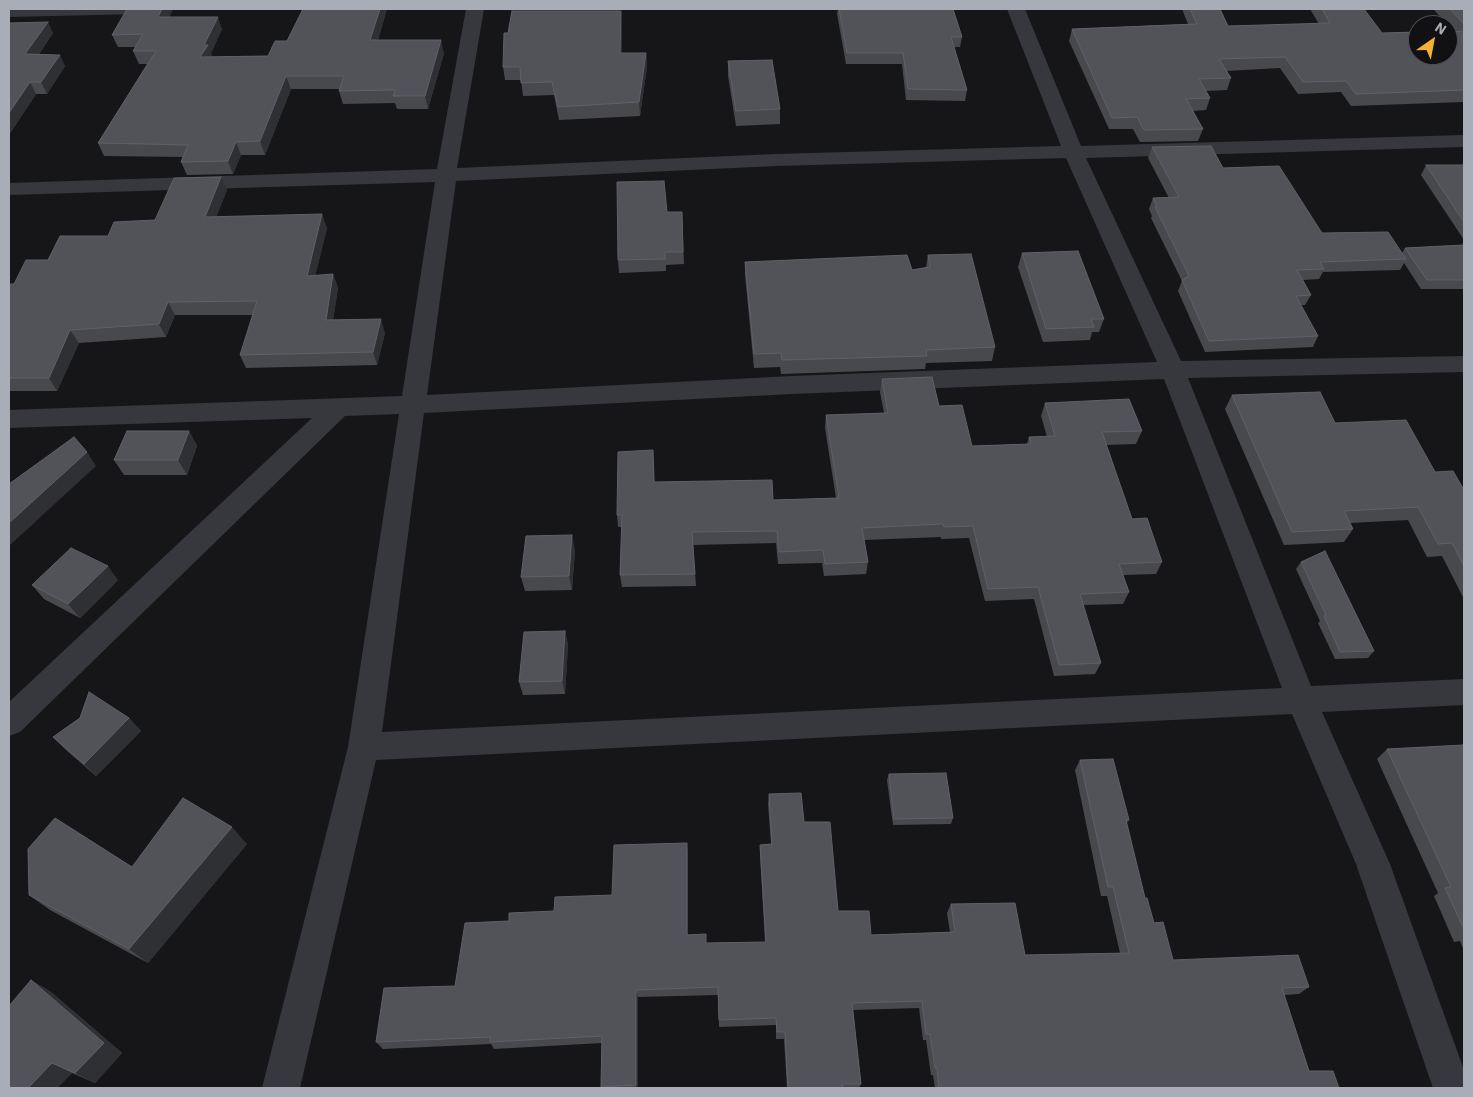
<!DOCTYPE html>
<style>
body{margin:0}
#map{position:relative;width:1473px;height:1097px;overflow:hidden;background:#161618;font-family:"IBM Plex Sans",sans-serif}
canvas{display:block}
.frame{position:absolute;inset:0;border:10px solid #a8adb8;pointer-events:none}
.north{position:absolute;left:1408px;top:15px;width:50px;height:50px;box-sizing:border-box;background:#111113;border:1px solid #4d4f55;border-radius:50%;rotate:33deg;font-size:14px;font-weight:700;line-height:20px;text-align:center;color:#a8adb8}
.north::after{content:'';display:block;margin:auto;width:18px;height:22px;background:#f2b134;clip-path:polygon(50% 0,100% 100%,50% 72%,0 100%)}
</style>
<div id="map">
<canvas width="1473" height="1097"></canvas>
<div class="frame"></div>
<div class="north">N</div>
</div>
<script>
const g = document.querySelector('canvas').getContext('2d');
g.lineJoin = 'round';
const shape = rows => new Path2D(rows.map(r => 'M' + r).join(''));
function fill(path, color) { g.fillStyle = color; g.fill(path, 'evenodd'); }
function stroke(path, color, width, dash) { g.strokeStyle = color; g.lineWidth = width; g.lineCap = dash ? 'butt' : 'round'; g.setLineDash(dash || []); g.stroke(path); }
const street = shape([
 [9,9,149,9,146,13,140,14,9,17,9,9],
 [466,9,484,9,457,168,776,154,1061,146,1007,9,1025,9,1081,146,1464,135,1464,147,1086,158,1181,361,1464,356,1464,372,1188,378,1311,686,1464,679,1464,705,1322,712,1390,864,1464,1070,1464,1088,1433,1088,1356,864,1292,714,376,760,300,1088,262,1088,348,747,399,414,345,416,20,732,9,736,9,702,312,418,9,428,9,410,402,396,435,182,9,195,9,183,437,169,466,9],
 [1066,158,1157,362,792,376,427,395,456,181,776,166,1066,158],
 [1164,379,1282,688,382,732,424,413,792,394,1164,379]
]);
const wall = shape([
 [127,9,173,9,169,17,222,29,211,53,212,57,268,56,287,41,303,9,387,9,378,40,444,53,428,109,397,109,395,103,343,104,339,91,340,89,291,89,265,155,241,155,233,174,187,175,181,162,183,157,104,156,98,143,147,64,139,64,133,51,135,47,118,47,112,35],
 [838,9,953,9,962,37,960,47,954,47,967,90,965,101,906,100,902,64,846,64,837,14],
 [1182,9,1220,9,1228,26,1319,24,1310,9,1364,9,1382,33,1454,31,1433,9,1464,9,1464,102,1351,106,1341,92,1298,94,1280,68,1226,71,1231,78,1227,90,1206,91,1210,98,1206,110,1193,111,1203,129,1198,141,1140,142,1133,129,1109,129,1069,41,1072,29,1188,24],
 [9,23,53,33,39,54,65,66,47,94,36,94,9,135],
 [622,24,622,53,646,53,647,66,640,116,559,120,554,95,523,96,521,80,505,80,503,67],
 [728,61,780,109,780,124,736,126,728,76],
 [1152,147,1223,168,1322,233,1402,253,1405,248,1464,245,1464,289,1421,289,1404,263,1400,270,1323,272,1319,279,1303,280,1311,295,1305,305,1301,305,1318,336,1313,347,1205,352,1178,291,1182,281,1151,218,1152,216,1149,209,1153,198,1169,198,1148,158],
 [1426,165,1464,165,1464,240,1421,175],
 [227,190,216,217,327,228,315,276,333,274,338,288,333,320,385,333,377,365,246,368,240,355,253,315,175,315,166,337,79,343,57,391,9,391,9,284,14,284,48,260,108,236,155,220],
 [667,212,682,212,684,264,666,265,666,271,619,273,618,260],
 [1022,253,1104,319,1099,332,1092,332,1090,340,1043,342,1018,267],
 [928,255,995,347,992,361,926,363,925,369,781,374,780,367,754,368,745,275,745,262,912,270,926,267],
 [882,379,939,406,972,446,1027,444,1029,437,1047,437,1041,416,1045,403,1142,431,1136,444,1106,445,1132,519,1162,562,1156,574,1123,575,1129,592,1123,604,1083,605,1101,663,1095,674,1054,676,1034,599,985,601,969,538,941,539,941,537,864,540,868,562,866,574,824,576,822,563,778,564,776,543,693,545,696,586,622,587,620,575,622,527,618,527,617,515,653,450,654,482,773,500,836,498,825,428,826,415,884,413,880,392],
 [1232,395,1335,423,1435,472,1464,490,1464,599,1442,556,1427,557,1408,520,1350,523,1353,529,1344,542,1284,545,1225,409],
 [189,431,197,446,187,475,124,475,114,460],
 [575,550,572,590,525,591,521,577],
 [1301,562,1374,651,1368,658,1335,659,1318,623,1320,621,1296,569],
 [118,580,80,618,44,599,32,585],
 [565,631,568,645,565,694,523,695,519,682],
 [129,718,141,731,96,776,66,750,53,737],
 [1464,745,1464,951,1460,941,1454,942,1434,896,1438,893,1377,759,1387,749],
 [1080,760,1129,820,1126,824,1145,898,1154,923,1173,960,1309,987,1299,994,1284,995,1309,1071,1339,1088,935,1088,933,1075,931,1075,926,1040,923,1040,919,1008,853,1010,861,1084,859,1088,787,1088,784,1039,776,1039,776,1025,719,1027,718,995,638,997,638,1088,602,1088,601,1087,602,1043,494,1049,491,1044,383,1049,376,1042,455,986,509,921,554,911,612,895,688,852,688,934,706,943,765,942,760,854,760,845,771,844,768,804,769,794,804,822,838,911,871,935,950,932,947,913,951,904,1025,955,1120,953,1107,896,1101,896,1075,770],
 [889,774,953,818,951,824,893,825,887,780],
 [247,844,148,963,50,910,29,895,132,867],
 [31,980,51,992,122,1053,95,1083,72,1073,57,1088,9,1088]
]);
const shadedWall = shape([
 [162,9,173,9,163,30,158,17],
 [380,9,387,9,374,53,370,40],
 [621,11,622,24,622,66,620,53],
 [218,17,222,29,211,53,213,58,200,57,204,45],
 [48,22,53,33,31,65,25,54],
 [441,40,444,53,428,109,425,96],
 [646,53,647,66,640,116,639,102],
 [60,55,65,66,47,94,41,82],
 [286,76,291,89,265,155,260,141],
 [30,82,36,94,9,135,9,113],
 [236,142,241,155,233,174,228,161],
 [221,177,227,190,211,230,205,217],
 [322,214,327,228,312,289,307,276],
 [333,274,338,288,331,333,326,320],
 [168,302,175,315,166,337,159,324],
 [381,319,385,333,377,365,373,352],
 [70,330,79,343,57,391,49,378],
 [189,431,197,446,187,475,178,460],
 [653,450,654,463,655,495,654,482],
 [87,452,96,466,9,546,9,523],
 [572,535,575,550,572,590,569,576],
 [108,566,118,580,80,618,68,604],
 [565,631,568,645,565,694,562,681],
 [129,718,141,731,96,776,84,764],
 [232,827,247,844,148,963,129,949],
 [687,843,688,852,688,943,687,935],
 [31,980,51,992,122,1053,95,1083,75,1073],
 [636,990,638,997,638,1088,637,1088,636,1085],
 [52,1063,72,1073,57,1088,28,1088]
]);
const building = shape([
 [127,9,162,9,158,17,218,17,204,45,208,45,200,57,268,56,275,41,287,41,303,9,380,9,370,40,441,40,425,96,393,96,395,90,339,91,344,76,286,76,260,141,236,142,228,161,181,162,188,145,98,143,156,51,133,51,143,34,112,35,127,9],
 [839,9,953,9,962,37,951,37,967,90,908,89,903,53,847,53,839,9],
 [1190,9,1220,9,1228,26,1330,23,1322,9,1364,9,1382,33,1418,32,1418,55,1448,55,1448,32,1464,31,1464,90,1356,94,1346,81,1303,82,1285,57,1219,59,1231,78,1199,79,1210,98,1186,99,1203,129,1144,130,1137,117,1112,118,1072,29,1197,24,1190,9],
 [1450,9,1464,9,1464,24,1450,9],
 [512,11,621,11,620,53,646,53,639,102,558,107,552,82,521,83,520,67,503,67,504,33,508,33,512,11],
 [48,22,25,54,60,55,41,82,30,82,9,113,9,23,48,22],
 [772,60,780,109,736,111,728,61,772,60],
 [1211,146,1223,168,1279,166,1322,233,1388,232,1406,259,1320,262,1324,269,1297,270,1311,295,1296,296,1318,336,1209,341,1182,280,1189,276,1155,207,1157,207,1153,198,1179,197,1152,147,1211,146],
 [1426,165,1464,165,1464,222,1426,165],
 [221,177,205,217,322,214,307,276,333,274,326,320,381,319,373,352,240,355,257,301,168,302,159,324,70,330,49,378,9,378,9,284,14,284,26,260,48,260,60,236,108,236,114,222,155,220,174,178,221,177],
 [664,181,667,212,682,212,683,252,665,252,665,259,618,260,617,182,664,181],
 [1464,245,1464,280,1427,280,1405,248,1464,245],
 [1078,251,1104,319,1091,319,1094,327,1046,329,1022,253,1078,251],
 [971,254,995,347,926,350,927,356,782,360,781,353,754,354,745,262,907,255,912,270,930,267,928,255,971,254],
 [932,377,939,406,962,405,972,446,1031,444,1029,437,1055,436,1045,403,1129,399,1142,431,1102,432,1132,519,1147,518,1162,562,1119,564,1129,592,1080,594,1101,663,1059,665,1038,587,988,589,973,526,944,527,943,524,862,528,868,562,825,564,823,550,779,552,777,531,692,532,695,574,620,575,622,515,617,515,618,452,653,450,654,482,772,480,773,500,839,498,826,415,888,413,882,379,932,377],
 [1320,392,1335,423,1406,420,1435,472,1453,471,1464,490,1464,566,1452,543,1438,544,1418,507,1344,511,1353,529,1292,532,1232,395,1320,392],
 [127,431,189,431,178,460,114,460,127,431],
 [74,437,87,452,9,523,9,484,74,437],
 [572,535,569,576,521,577,526,536,572,535],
 [71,548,108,566,68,604,32,585,71,548],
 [1325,551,1374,651,1340,652,1324,616,1326,615,1301,562,1325,551],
 [565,631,562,681,519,682,524,632,565,631],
 [89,692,129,718,84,764,53,737,80,718,89,692],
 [1464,745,1464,929,1445,888,1451,887,1387,749,1464,745],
 [1113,759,1129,820,1126,820,1145,898,1147,898,1154,923,1163,922,1173,960,1298,955,1309,987,1282,988,1309,1071,1333,1071,1339,1088,939,1088,937,1068,935,1068,930,1034,926,1034,922,1001,852,1003,861,1084,842,1084,843,1088,788,1088,785,1032,777,1032,776,1018,719,1020,718,987,636,990,636,1085,601,1087,602,1036,490,1042,490,1037,376,1042,384,988,455,986,465,923,509,921,509,913,554,911,555,897,612,895,614,845,687,843,687,935,706,934,706,943,766,942,760,845,772,844,769,794,801,793,804,822,830,822,838,911,869,911,871,935,955,932,951,904,1015,903,1025,955,1129,953,1113,887,1108,887,1080,760,1113,759],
 [946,773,953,818,894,819,889,774,946,773],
 [183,798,232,827,129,949,29,895,28,849,55,818,132,867,183,798],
 [31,980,104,1043,75,1073,52,1063,28,1088,9,1088,9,1006,31,980]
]);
fill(street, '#37383d');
fill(wall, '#47494d');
fill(shadedWall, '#2f3033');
fill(building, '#525359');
stroke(building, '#5f6168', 1);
</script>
